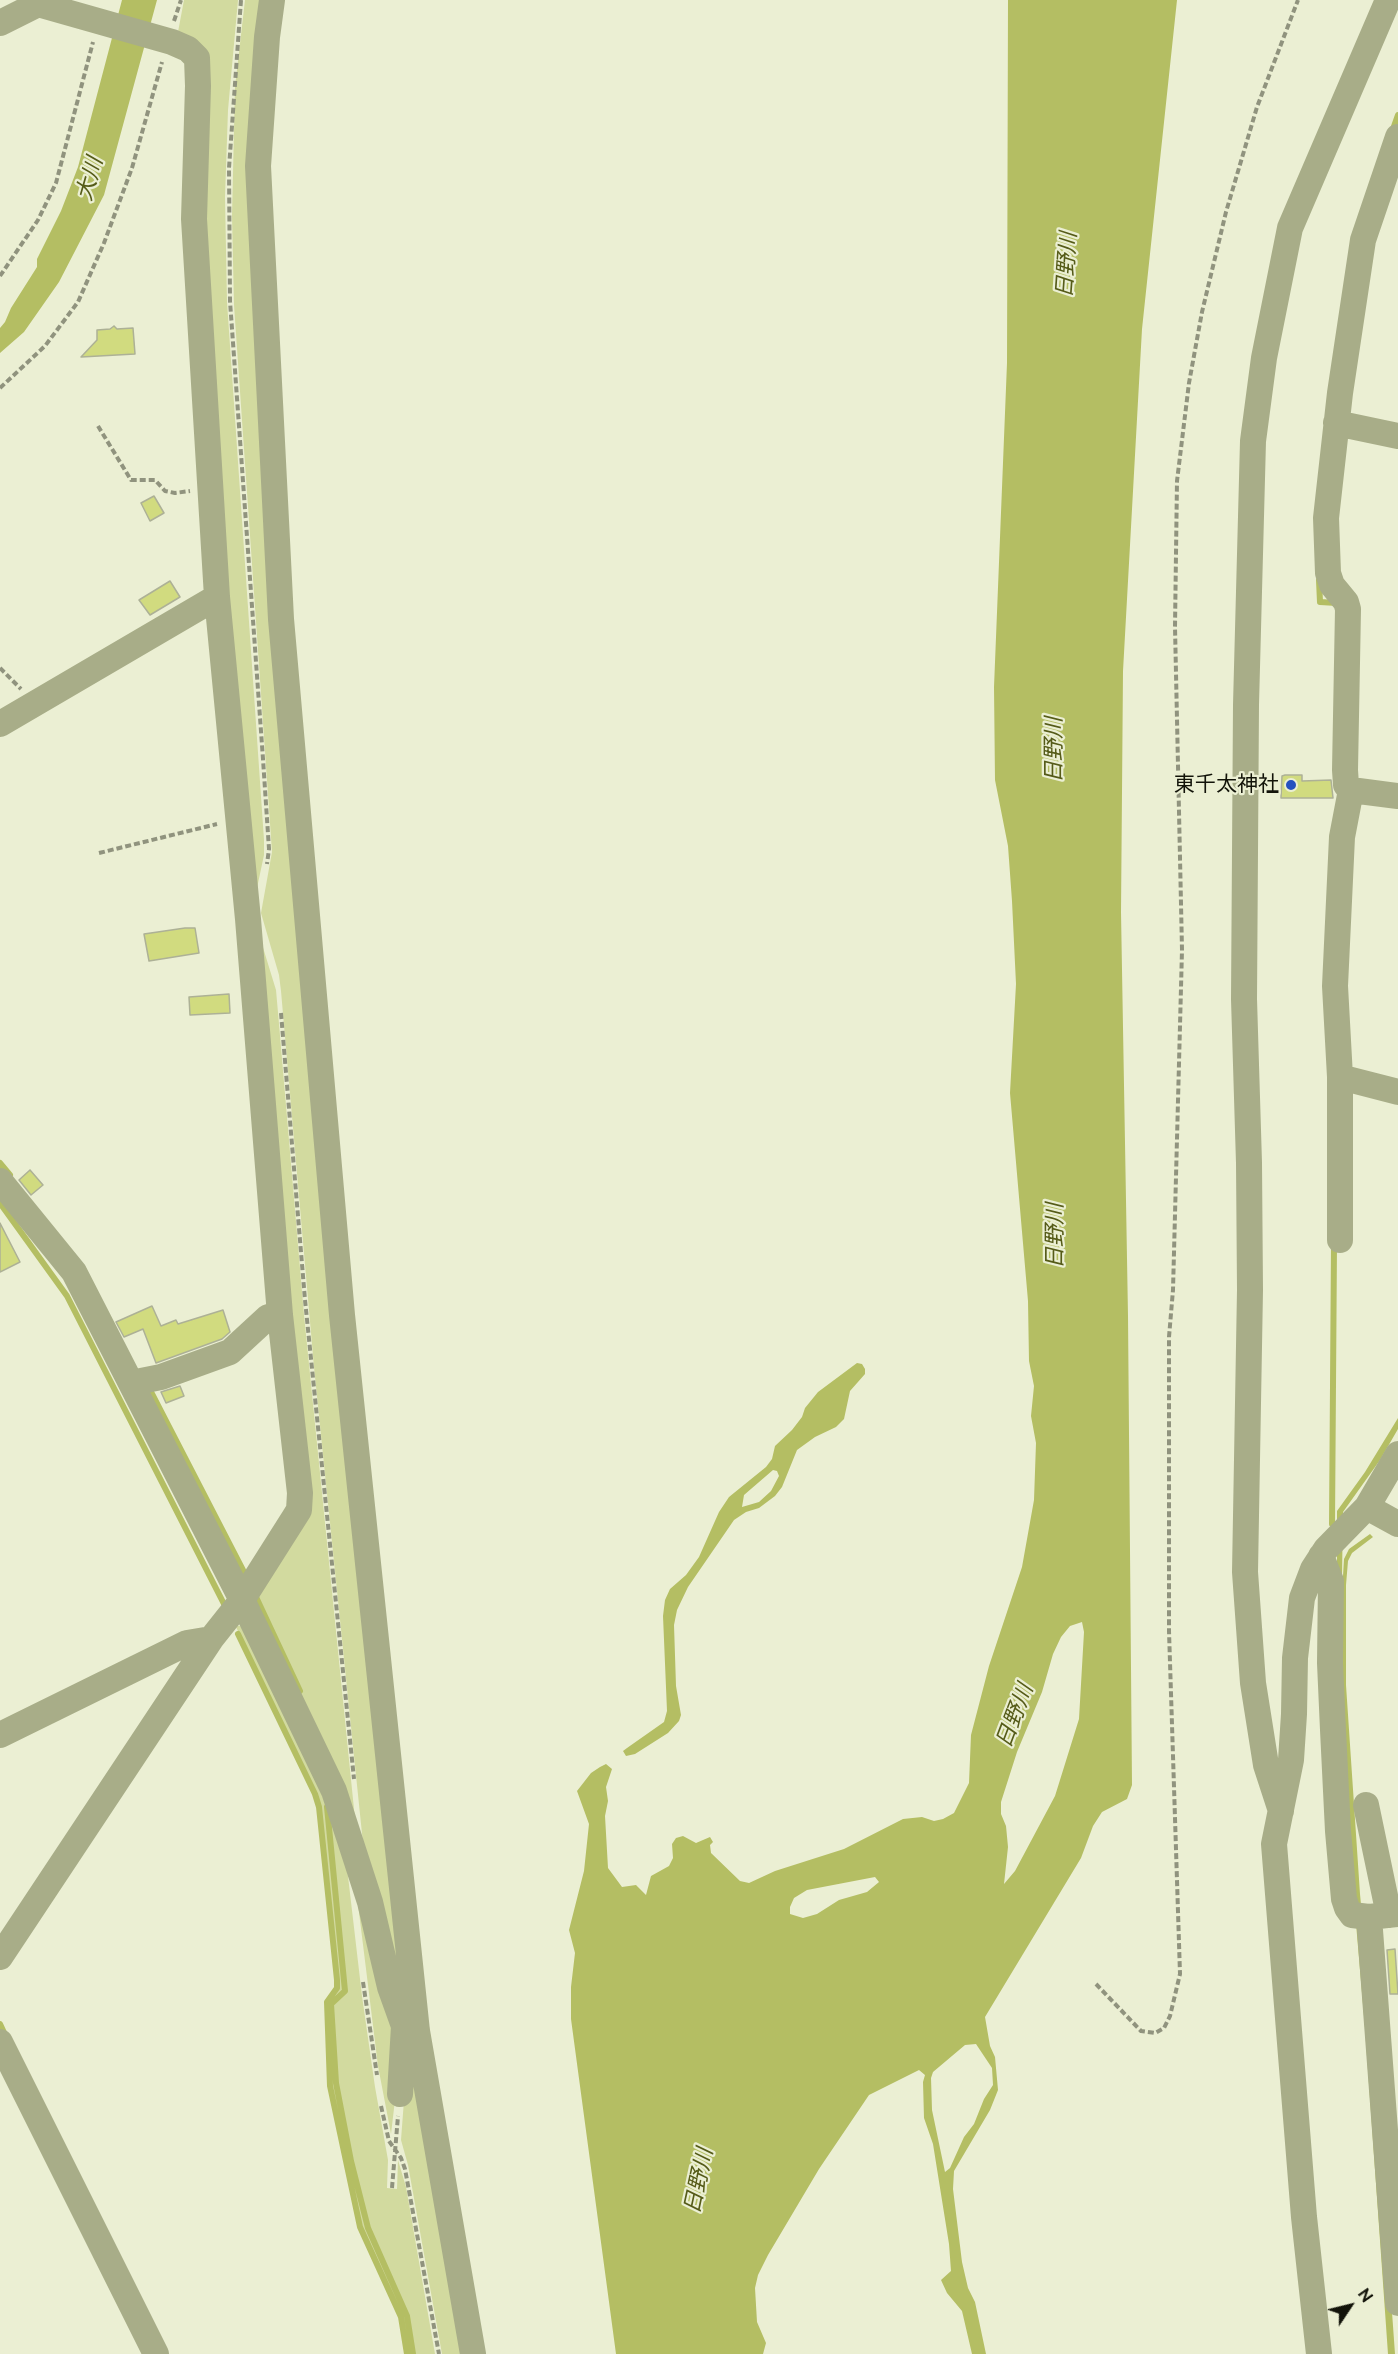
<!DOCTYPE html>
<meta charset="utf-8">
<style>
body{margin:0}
#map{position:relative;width:1398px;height:2354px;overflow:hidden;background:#ebefd3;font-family:Raleway,sans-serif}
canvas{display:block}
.north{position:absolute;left:1320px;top:2276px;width:60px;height:60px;-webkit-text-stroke:4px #ebefd3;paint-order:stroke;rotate:55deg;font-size:16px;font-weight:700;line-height:24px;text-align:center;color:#121309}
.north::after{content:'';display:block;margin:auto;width:21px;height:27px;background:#121309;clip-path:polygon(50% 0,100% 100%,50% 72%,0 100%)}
</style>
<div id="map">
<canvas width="1398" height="2354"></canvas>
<div class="north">N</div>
</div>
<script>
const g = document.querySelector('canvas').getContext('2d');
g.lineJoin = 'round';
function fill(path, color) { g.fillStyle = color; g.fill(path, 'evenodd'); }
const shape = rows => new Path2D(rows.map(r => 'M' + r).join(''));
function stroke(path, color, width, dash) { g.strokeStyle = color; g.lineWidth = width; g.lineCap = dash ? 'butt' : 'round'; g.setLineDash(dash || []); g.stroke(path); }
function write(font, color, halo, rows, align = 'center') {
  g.font = font + ' Raleway,"Noto Sans JP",sans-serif'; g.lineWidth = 4.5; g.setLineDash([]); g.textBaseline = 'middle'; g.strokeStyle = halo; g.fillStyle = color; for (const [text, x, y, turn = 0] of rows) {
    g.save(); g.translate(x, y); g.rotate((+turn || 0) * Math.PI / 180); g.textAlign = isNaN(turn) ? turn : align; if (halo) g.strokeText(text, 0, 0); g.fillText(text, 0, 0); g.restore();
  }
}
const green = shape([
 [184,0,238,0,228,110,225,197,227,302,264,840,264,855,254,902,219,576,202,106,178,32],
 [245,0,267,0,254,174,407,2001,364,1853,314,1367,281,991,279,975,261,913,272,852,234,305,232,216,235,87],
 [261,941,276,990,279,1024,304,1315,355,1819,250,1593,300,1516],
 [235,1625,244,1627,344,1842,362,1996,375,2087,388,2160,387,2188,397,2189,398,2160,406,2187,435,2354,409,2354,402,2317,362,2227,331,2087,328,2006,328,2002,339,1988,338,1978,320,1806,316,1793],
 [355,1880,395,2023,395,2100,391,2134,378,2066],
 [408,2047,465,2354,442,2354,408,2165,401,2140]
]);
const water = shape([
 [122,0,157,0,104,195,59,282,24,332,0,353,0,328,5,322,11,308,37,267,37,259,61,211,78,167],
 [1008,0,1177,0,1142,329,1123,671,1121,912,1128,1316,1132,1785,1127,1799,1102,1812,1093,1826,1081,1858,985,2017,990,2046,995,2057,998,2090,990,2110,954,2171,953,2189,962,2262,968,2288,975,2302,986,2354,972,2354,962,2311,947,2293,941,2280,951,2271,949,2244,933,2144,924,2118,923,2082,925,2075,919,2070,869,2095,819,2169,768,2255,758,2275,755,2288,757,2322,766,2343,763,2354,616,2354,571,2019,571,1987,575,1953,569,1930,584,1871,589,1824,577,1791,591,1773,600,1767,606,1764,612,1769,606,1787,608,1801,605,1816,608,1868,622,1887,636,1885,646,1895,651,1876,669,1866,673,1858,672,1844,676,1838,683,1836,696,1843,710,1837,713,1842,710,1845,711,1853,740,1881,749,1883,775,1871,844,1849,903,1819,922,1817,934,1821,943,1819,954,1813,969,1783,971,1735,989,1666,1022,1567,1034,1500,1036,1443,1031,1416,1034,1386,1029,1361,1028,1301,1010,1093,1016,984,1012,901,1008,846,995,780,994,687,1007,363],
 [1082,1622,1084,1632,1079,1719,1055,1796,1015,1871,1004,1884,1008,1847,1006,1826,1001,1814,1001,1802,1017,1752,1042,1692,1053,1654,1061,1637,1070,1626],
 [875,1877,879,1882,867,1892,839,1900,817,1914,803,1918,790,1914,790,1907,794,1898,807,1890],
 [976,2044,992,2068,993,2085,984,2099,974,2124,964,2137,950,2168,945,2172,932,2110,931,2078,933,2072,965,2045],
 [857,1363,862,1364,865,1369,865,1374,850,1391,844,1419,836,1427,815,1437,797,1450,782,1487,775,1496,759,1508,746,1512,734,1520,688,1587,677,1610,674,1625,676,1686,681,1715,679,1721,668,1733,635,1754,626,1756,623,1751,627,1748,664,1722,667,1711,663,1616,665,1600,670,1589,686,1575,699,1557,719,1512,729,1497,766,1467,772,1459,775,1446,792,1430,802,1417,805,1408,818,1392],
 [773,1470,777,1471,779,1476,771,1491,759,1502,742,1507,744,1495],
 [1398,1418,1398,1429,1380,1460,1343,1512,1342,1576,1343,1576,1344,1559,1349,1549,1370,1534,1373,1537,1352,1553,1348,1561,1346,1585,1346,1685,1360,1894,1369,1990,1395,2354,1388,2354,1365,2028,1352,1877,1337,1577,1337,1511,1365,1472]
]);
const stream = shape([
 [1392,132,1398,115],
 [1319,580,1320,602,1337,603],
 [0,1163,10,1175],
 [0,1203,67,1296,225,1606],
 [150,1390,247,1578],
 [1332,1524,1334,1245],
 [256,1597,300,1691],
 [238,1634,315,1794,319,1807,337,1980,337,1988,327,2002,330,2086,360,2227,401,2317,407,2354],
 [327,1807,345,1991,331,2004,336,2083,351,2161,368,2228,407,2316,413,2354],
 [0,2024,6,2037]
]);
const building = shape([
 [114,326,117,329,133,328,135,354,81,357,97,340,97,330,110,329,114,326],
 [154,496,164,513,150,521,141,503,154,496],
 [170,581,180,597,150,615,139,600,170,581],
 [1285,775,1302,775,1302,781,1331,780,1333,798,1281,798,1282,776,1285,775],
 [185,928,195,928,199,953,149,961,144,934,185,928],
 [229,994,230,1013,190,1015,189,997,229,994],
 [30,1170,43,1185,31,1195,19,1180,30,1170],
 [0,1223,20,1262,0,1272,0,1223],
 [152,1306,161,1326,176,1320,178,1324,223,1310,230,1332,222,1339,156,1363,143,1329,124,1337,116,1322,152,1306],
 [180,1386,184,1396,166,1403,161,1392,180,1386],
 [1395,1949,1398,1994,1390,1994,1387,1950,1395,1949]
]);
const path = shape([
 [241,0,229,168,230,301,263,759,269,849,267,864],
 [174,21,181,0],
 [0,276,38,220,56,183,93,42],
 [0,388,45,346,78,302,104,243,132,168,162,62],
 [98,426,131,480,155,480,165,491,175,493,190,491],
 [0,668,21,689],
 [99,853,217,824],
 [281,1013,305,1300,354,1779],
 [363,1982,377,2075],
 [1096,1984,1141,2031,1155,2033,1164,2028,1170,2016,1180,1974,1169,1631,1169,1337,1173,1290,1182,950,1175,627,1177,481,1189,383,1202,312,1226,212,1257,107,1298,0],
 [381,2106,389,2141,401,2158,405,2169,439,2354],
 [392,2188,398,2116]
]);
const minor = shape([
 [272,0,267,37,258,166,281,619,342,1315,417,2031,473,2354],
 [0,23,46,0],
 [1336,423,1398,436],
 [0,724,217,597],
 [1351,790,1398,796],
 [1340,1077,1398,1092],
 [0,1181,74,1272,243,1602,334,1791,370,1902,390,1987,404,2026,417,2030],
 [1340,1240,1340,1077,1335,986,1342,837,1351,790,1346,785,1345,770,1348,609,1346,602,1332,585,1328,573,1326,518,1340,393,1363,240,1398,137],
 [131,1383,161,1377,230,1352,268,1317,280,1315],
 [1367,1507,1398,1524],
 [1321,1556,1331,1581,1330,1663,1333,1730,1338,1831,1344,1899,1347,1908,1352,1915,1369,1917,1398,1914],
 [0,1735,187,1643,211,1639],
 [1366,1805,1389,1915],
 [1281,1811,1266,1765,1253,1683,1245,1572,1250,1290,1249,1163,1244,999,1246,705,1253,441,1264,358,1290,228,1388,0],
 [1369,1917,1398,2303],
 [0,1957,211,1639,242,1600,294,1518,299,1510,300,1493,280,1315,248,919,217,597,194,219,198,86,197,58,188,49,172,42,38,4],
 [0,2042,156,2354],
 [400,2094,404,2026],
 [1319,2354,1304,2217,1274,1844,1291,1760,1294,1714,1295,1658,1302,1598,1313,1569,1326,1549,1367,1507,1398,1454]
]);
const markers = [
 [1291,785,6,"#2551bf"]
];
const poiNames = [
 ["東千太神社",1279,785]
];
const waterNames = [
 ["大川",90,179,-74],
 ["日野川",1067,265,-86],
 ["日野川",1054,750,-90],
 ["日野川",1055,1236,-90],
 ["日野川",1015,1716,-69],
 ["日野川",699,2181,-78]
];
fill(green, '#d2da9f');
fill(water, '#b4be63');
stroke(stream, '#b4be63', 6);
fill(building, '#d1db7f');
stroke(building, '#adb196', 1.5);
stroke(path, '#90937e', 4, [6, 3]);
stroke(minor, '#a8ad88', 26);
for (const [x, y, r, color] of markers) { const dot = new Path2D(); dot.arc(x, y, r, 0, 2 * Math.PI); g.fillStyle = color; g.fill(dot); stroke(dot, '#ebefd3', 2); }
write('21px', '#121309', '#ebefd3', poiNames, 'right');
write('italic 22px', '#555b18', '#ebefd3', waterNames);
</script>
